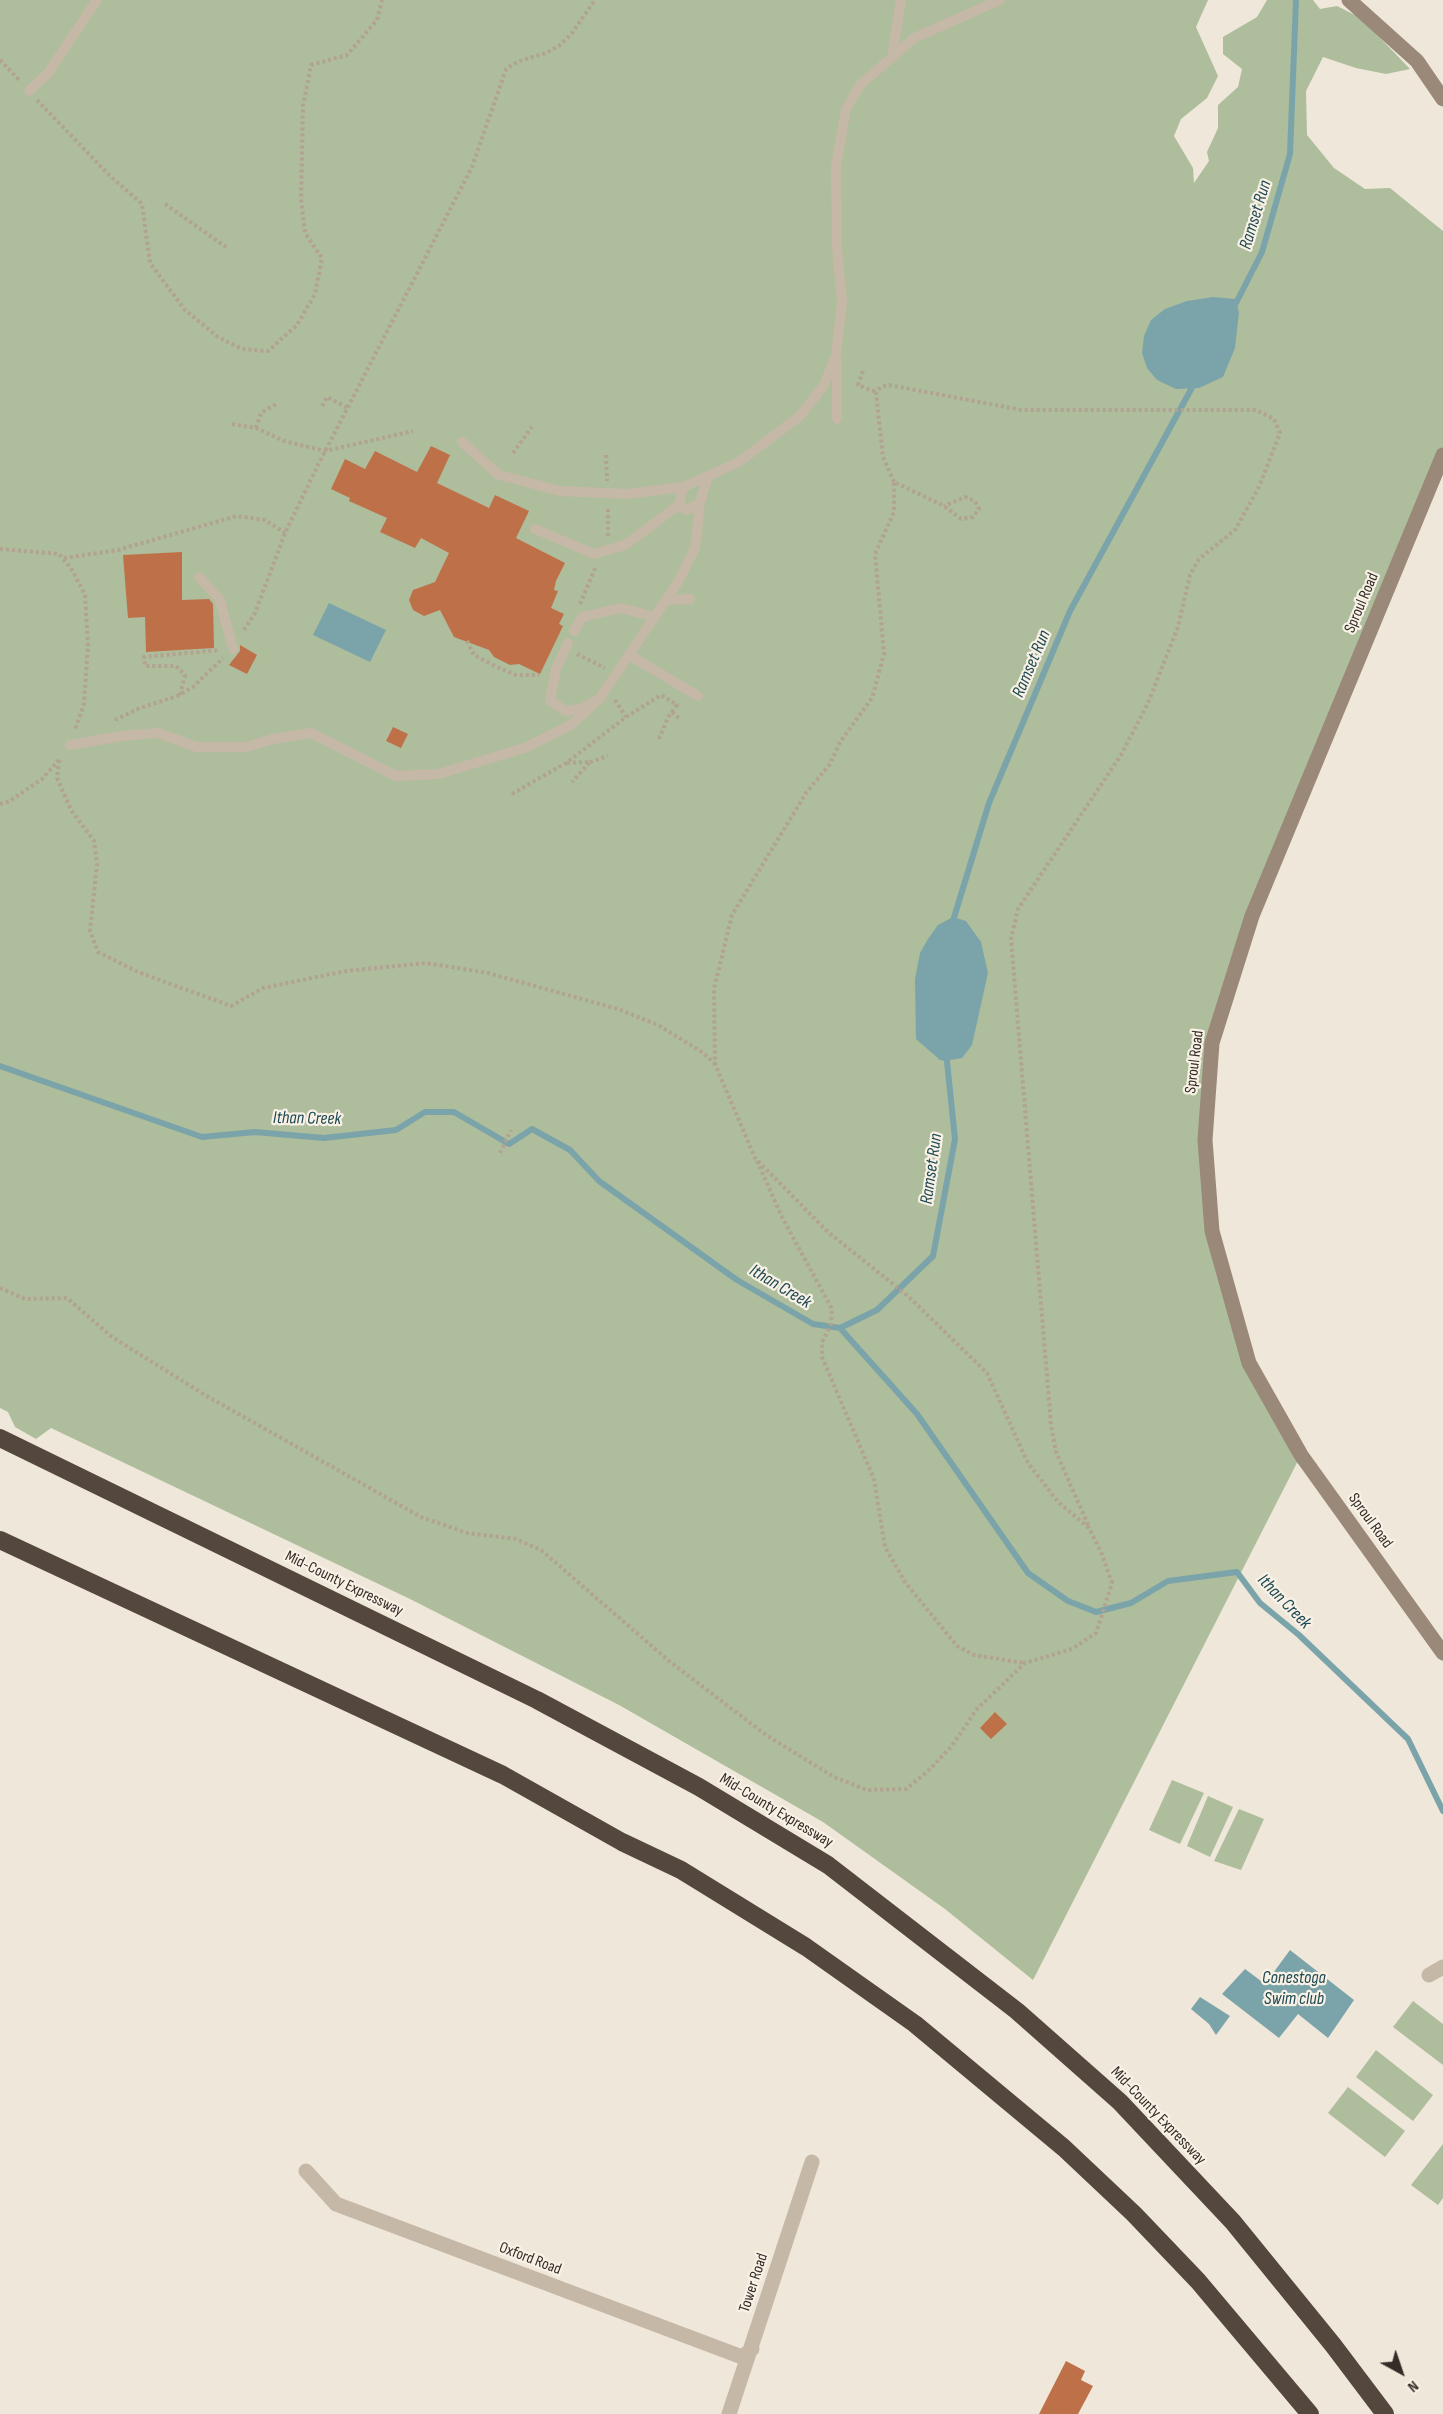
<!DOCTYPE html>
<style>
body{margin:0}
#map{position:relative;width:1443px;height:2414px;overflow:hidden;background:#efe7da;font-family:"Sofia Sans Condensed",sans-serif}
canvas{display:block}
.north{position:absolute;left:1371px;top:2342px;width:60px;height:60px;-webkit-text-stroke:4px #f8f1e5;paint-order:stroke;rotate:140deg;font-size:16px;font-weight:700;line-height:24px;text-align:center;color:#332c27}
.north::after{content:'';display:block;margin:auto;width:21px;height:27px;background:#332c27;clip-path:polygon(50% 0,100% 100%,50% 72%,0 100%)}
</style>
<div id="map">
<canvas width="1443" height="2414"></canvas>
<div class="north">N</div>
</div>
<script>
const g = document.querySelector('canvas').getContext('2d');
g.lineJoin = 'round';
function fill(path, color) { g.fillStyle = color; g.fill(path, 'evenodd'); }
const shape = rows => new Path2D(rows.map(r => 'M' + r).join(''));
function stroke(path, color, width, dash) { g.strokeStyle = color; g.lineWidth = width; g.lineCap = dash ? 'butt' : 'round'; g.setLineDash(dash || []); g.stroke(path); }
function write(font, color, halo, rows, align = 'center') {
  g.font = font + ' "Sofia Sans Condensed",sans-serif'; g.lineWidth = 4.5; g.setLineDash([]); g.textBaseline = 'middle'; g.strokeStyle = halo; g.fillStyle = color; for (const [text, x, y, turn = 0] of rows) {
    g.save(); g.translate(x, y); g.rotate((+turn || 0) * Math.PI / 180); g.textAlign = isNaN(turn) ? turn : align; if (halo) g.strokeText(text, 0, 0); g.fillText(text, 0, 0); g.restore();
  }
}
const green = shape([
 [0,0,1208,0,1196,27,1218,76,1207,98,1181,119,1174,136,1193,168,1194,183,1209,161,1207,152,1218,128,1218,105,1238,87,1242,69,1223,54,1223,37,1257,17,1267,0,1313,0,1320,9,1337,6,1361,18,1410,69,1386,74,1356,68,1323,57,1306,91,1307,135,1334,168,1365,189,1390,188,1443,231,1443,455,1252,916,1212,1044,1212,1231,1249,1363,1301,1455,1033,1980,945,1909,823,1822,619,1705,410,1599,51,1428,36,1439,15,1427,8,1412,0,1408],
 [1172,1780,1204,1793,1180,1844,1149,1830],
 [1208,1796,1233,1807,1210,1857,1187,1846],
 [1239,1809,1264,1819,1241,1870,1214,1861],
 [1413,2001,1443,2024,1443,2065,1393,2027],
 [1376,2050,1433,2095,1413,2121,1356,2077],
 [1348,2087,1405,2131,1385,2157,1328,2113],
 [1443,2144,1443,2198,1438,2205,1411,2185]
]);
const water = shape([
 [1213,297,1235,299,1239,312,1235,348,1223,377,1199,388,1176,389,1157,380,1147,368,1142,353,1144,336,1151,320,1165,309,1187,301],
 [329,603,386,630,370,662,313,635],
 [953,917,966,921,981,942,988,973,972,1045,962,1058,945,1061,940,1060,916,1039,915,979,920,953,928,939,938,925],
 [1290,1950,1354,2000,1328,2038,1298,2014,1279,2038,1222,1994,1245,1969,1265,1984],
 [1200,1997,1230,2016,1216,2035,1209,2024,1191,2009]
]);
const stream = shape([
 [1233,309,1262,252,1290,154,1296,0],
 [952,924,989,803,1070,611,1195,382],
 [0,1066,202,1137,255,1132,324,1138,396,1130,425,1112,454,1112,509,1144,532,1129,570,1150,599,1181,737,1280,813,1324,840,1328,917,1414,1028,1573,1068,1601,1096,1612,1131,1603,1168,1581,1237,1572,1260,1603,1299,1635,1408,1739,1443,1811],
 [840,1328,877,1310,933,1256,955,1139,946,1052]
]);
const building = shape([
 [431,446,450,455,437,483,489,508,495,495,529,511,516,538,565,563,556,581,554,590,558,591,551,608,564,614,559,624,563,626,540,674,519,664,510,665,494,657,489,650,454,637,440,610,424,616,413,610,409,600,413,590,435,582,449,553,421,538,415,548,380,532,387,518,349,501,350,498,331,489,345,459,365,469,375,451,417,472],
 [182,552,182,600,209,599,213,604,214,648,146,652,145,617,128,618,123,555],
 [240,645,257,655,247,674,229,665,240,651],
 [393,727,408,734,401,748,386,741],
 [995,1712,1007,1724,991,1739,980,1728],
 [1066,2361,1085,2371,1081,2380,1093,2386,1078,2414,1039,2414]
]);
const path = shape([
 [0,60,20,81],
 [37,100,110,176,142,204,150,263,185,310,218,337,242,349,268,351,297,325,315,294,322,258,305,233,301,199,303,106,311,65,347,55,377,20,382,0],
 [165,204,226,247],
 [863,371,858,385,876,392],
 [322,406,327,397,348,408],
 [232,424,256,428,284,441,325,451,413,431],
 [256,428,261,413,278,403],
 [513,453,532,427],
 [606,455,607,481],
 [894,482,883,457,876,392,881,387,889,385,1022,410,1256,410,1274,419,1280,433,1259,487,1235,530,1199,559,1190,575,1178,627,1148,703,1121,755,1018,909,1011,939,1051,1425,1056,1452,1089,1527],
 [608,536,608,508],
 [0,549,59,554,71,568,85,595,88,645,84,704,75,730],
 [64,558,118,550,237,516,265,520,285,533],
 [580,604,596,566],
 [244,630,255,613,285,533,318,465,472,167,506,69,519,61,546,53,560,45,572,33,595,0],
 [467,641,474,655,497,667,516,675,539,675],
 [577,654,605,668],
 [180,695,185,675,176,666,145,666,144,657,220,650],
 [615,700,626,717],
 [672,712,680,719],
 [115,720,140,708,177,696,193,687,223,658],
 [59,760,57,778,71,810,94,841,97,864,90,931,98,952,138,972,231,1006,263,988,346,971,426,963,488,973,618,1009,658,1025,702,1052,715,1064],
 [590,762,608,756],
 [567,763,590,762,572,782],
 [512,794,566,763,626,717,661,695,677,705,668,717,660,737,656,738],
 [0,804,10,801,42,779,59,760],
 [500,1153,511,1130],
 [757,1161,782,1217,832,1309,831,1324,822,1342,822,1357,874,1479,885,1547,905,1582,957,1646,974,1655,1024,1663],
 [0,1288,25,1299,67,1298,112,1337,205,1395,421,1517,467,1533,516,1539,541,1550,669,1661,766,1735,834,1777,867,1790,906,1789,927,1772,951,1747,977,1709,1025,1663,1072,1649,1096,1633,1112,1583,1101,1552,1089,1528,1058,1502,1028,1463,987,1373,908,1296,828,1232,755,1158,715,1064,714,989,732,915,806,793,830,764,840,742,872,698,884,654,875,554,894,512,894,482,944,506,961,519,973,517,979,509,975,501,965,497,944,506]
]);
const lane = shape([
 [892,57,901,0],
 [29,91,48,73,97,0],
 [837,361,837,419],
 [462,442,499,475,560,491,627,494,683,487,708,476,739,462,800,416,824,385,836,355,842,302,837,247,836,166,846,109,860,85,914,38,1000,0],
 [683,487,679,505,687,510,700,503],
 [535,529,594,554,625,545,679,505],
 [199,577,220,600,233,649],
 [666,600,690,599],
 [574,631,582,617,621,608,655,617],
 [568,643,556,669,550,700,565,711,581,709,600,698,678,582,695,548,700,503,708,476],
 [629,655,698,696],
 [70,745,121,736,158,733,197,747,247,747,273,739,311,733,396,776,439,774,527,747,571,725,600,698]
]);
const street = shape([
 [1429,1975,1443,1967],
 [306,2171,336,2204,742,2357,752,2349],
 [729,2414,812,2162]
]);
const secondary = shape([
 [1349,0,1417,61,1443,99],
 [1443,455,1252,916,1212,1043,1205,1140,1212,1231,1249,1363,1301,1455,1443,1653]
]);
const highway = shape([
 [0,1438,537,1700,699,1787,828,1865,1017,2011,1120,2102,1233,2222,1333,2345,1385,2414],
 [0,1540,503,1775,622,1842,681,1870,806,1947,915,2024,1064,2148,1134,2214,1198,2281,1310,2414]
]);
const streetNames = [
 ["Sproul Road",1362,603,-67],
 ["Sproul Road",1195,1062,-83],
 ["Sproul Road",1370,1521,54],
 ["Mid-County Expressway",344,1584,26],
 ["Mid-County Expressway",776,1811,31],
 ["Mid-County Expressway",1158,2116,46],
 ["Oxford Road",530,2259,21],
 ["Tower Road",754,2283,-72]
];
const waterNames = [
 ["Ramset Run",1256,215,-73],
 ["Ramset Run",1032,664,-67],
 ["Ithan Creek",307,1119,1],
 ["Ramset Run",932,1169,-82],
 ["Ithan Creek",780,1287,31],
 ["Ithan Creek",1284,1602,46],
 ["Conestoga",1294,1978],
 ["Swim club",1294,1999]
];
fill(green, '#aebd9b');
fill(water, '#7ba4aa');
stroke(stream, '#7ba4aa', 6);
fill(building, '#be7149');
stroke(path, '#b2a291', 4, [3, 3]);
stroke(lane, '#c6b8a7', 10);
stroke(street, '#c6b8a7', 15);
stroke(secondary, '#9a8878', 15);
stroke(highway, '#54473e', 18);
write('16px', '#332c27', '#f8f1e5', streetNames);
write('italic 18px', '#1f4952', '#f8f1e5', waterNames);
</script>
